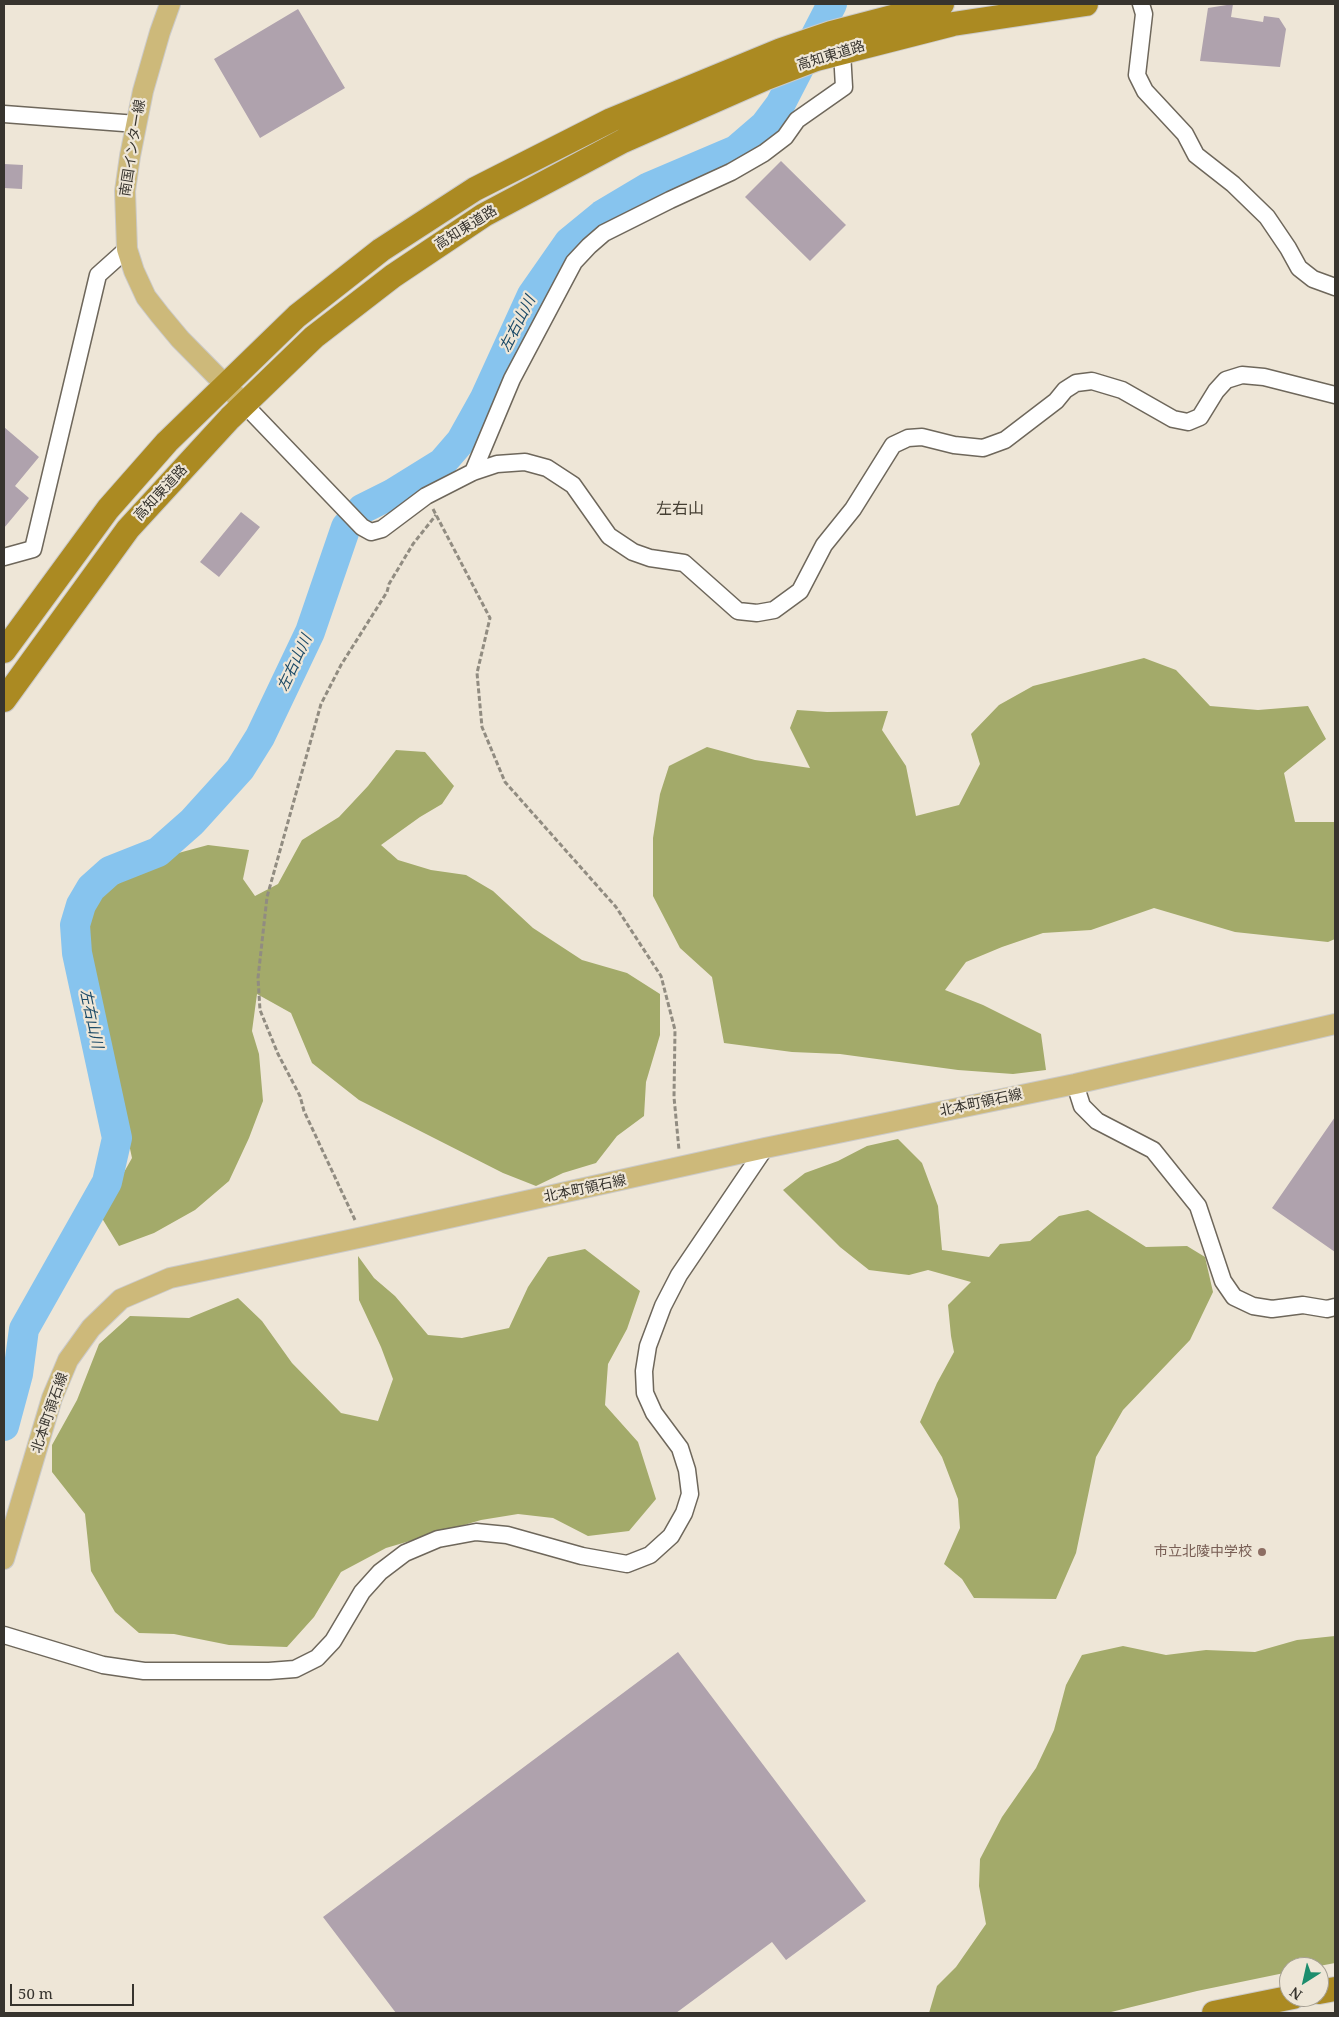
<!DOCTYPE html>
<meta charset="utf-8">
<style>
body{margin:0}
#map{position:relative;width:1339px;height:2017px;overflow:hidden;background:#eee6d7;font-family:"Noto Serif",serif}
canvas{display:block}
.frame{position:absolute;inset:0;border:5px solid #37342e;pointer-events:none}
.north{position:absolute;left:1279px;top:1957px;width:50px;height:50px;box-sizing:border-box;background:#eee6d7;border:1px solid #a59f93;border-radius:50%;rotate:215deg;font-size:14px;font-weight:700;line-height:20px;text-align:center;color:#37342e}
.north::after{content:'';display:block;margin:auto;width:18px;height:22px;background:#1c8d6d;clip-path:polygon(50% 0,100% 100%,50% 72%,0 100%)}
.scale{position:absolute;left:10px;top:1984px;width:124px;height:22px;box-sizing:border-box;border:2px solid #37342e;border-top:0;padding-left:6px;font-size:15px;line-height:18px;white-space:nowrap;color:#37342e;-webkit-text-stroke:4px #eee6d7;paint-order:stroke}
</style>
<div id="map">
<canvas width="1339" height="2017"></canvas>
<div class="frame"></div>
<div class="north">N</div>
<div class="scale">50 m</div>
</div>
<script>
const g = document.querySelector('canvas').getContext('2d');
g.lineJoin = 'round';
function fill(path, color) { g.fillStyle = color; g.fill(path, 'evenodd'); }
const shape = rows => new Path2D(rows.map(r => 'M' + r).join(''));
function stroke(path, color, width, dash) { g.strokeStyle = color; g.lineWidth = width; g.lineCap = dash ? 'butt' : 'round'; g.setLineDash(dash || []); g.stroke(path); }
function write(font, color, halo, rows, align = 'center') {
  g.font = font + ' "Noto Serif","Noto Sans JP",serif'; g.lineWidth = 4.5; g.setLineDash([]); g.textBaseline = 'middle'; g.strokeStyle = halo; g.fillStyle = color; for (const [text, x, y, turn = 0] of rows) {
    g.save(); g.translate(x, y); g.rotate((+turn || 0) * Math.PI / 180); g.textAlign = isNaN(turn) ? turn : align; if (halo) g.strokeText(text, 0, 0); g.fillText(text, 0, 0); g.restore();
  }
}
const forest = shape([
 [1144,658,1176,670,1210,706,1258,710,1308,706,1326,739,1284,773,1295,822,1335,822,1335,939,1328,942,1235,932,1154,908,1091,930,1043,933,1002,947,966,962,945,990,983,1005,1041,1034,1046,1070,1013,1074,958,1070,840,1054,792,1052,724,1043,712,977,680,948,653,896,653,838,660,794,669,766,707,747,755,760,810,768,790,728,797,710,827,712,888,711,882,730,906,766,916,816,959,805,980,764,971,734,999,705,1033,686],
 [396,750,425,752,454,786,442,804,420,817,381,845,398,860,431,870,466,875,493,891,533,928,582,960,627,973,660,994,660,1035,646,1082,644,1116,617,1136,596,1163,563,1173,536,1186,503,1173,359,1100,312,1063,291,1013,257,994,252,1031,259,1054,263,1101,249,1138,229,1181,195,1210,154,1233,119,1246,100,1215,132,1158,88,952,86,926,99,894,171,855,208,845,249,850,243,879,255,896,278,884,302,840,339,817,368,786],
 [898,1139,922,1163,938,1206,942,1250,989,1257,1000,1244,1030,1241,1059,1216,1088,1210,1146,1247,1187,1246,1205,1257,1213,1292,1190,1340,1123,1410,1096,1457,1076,1553,1056,1599,974,1598,962,1579,944,1564,960,1528,958,1499,942,1457,920,1422,937,1383,954,1352,951,1336,948,1305,971,1282,928,1270,909,1275,869,1270,840,1247,783,1190,805,1173,838,1161,867,1146],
 [585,1249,640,1291,627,1329,608,1364,605,1405,638,1442,656,1499,629,1531,588,1536,553,1518,518,1514,481,1520,386,1548,341,1572,314,1617,287,1647,229,1645,174,1634,139,1633,115,1612,91,1571,85,1514,52,1472,52,1445,77,1400,99,1344,130,1316,189,1318,238,1298,262,1321,292,1363,341,1413,378,1421,393,1379,381,1347,359,1300,358,1256,374,1278,395,1296,428,1335,462,1338,509,1328,528,1287,548,1257],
 [1335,1636,1335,1963,1314,1967,1289,1967,1289,1972,1197,1991,1107,2013,929,2013,937,1986,956,1967,986,1924,979,1886,980,1859,1002,1817,1036,1768,1054,1730,1066,1685,1082,1655,1123,1646,1166,1655,1206,1650,1255,1652,1297,1640]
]);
const river = shape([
 [4,1426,18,1374,24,1329,107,1182,117,1138,77,953,75,925,81,905,91,888,110,871,158,852,192,822,240,769,260,737,310,632,346,527,362,509,392,494,442,463,461,441,485,398,532,295,569,242,602,215,649,187,736,150,765,125,780,105,832,4]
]);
const building = shape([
 [1233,4,1231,17,1263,22,1264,16,1279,18,1286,29,1280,67,1200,61,1208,8],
 [298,9,345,88,260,138,214,59],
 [781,161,846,225,810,261,745,197],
 [4,164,23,165,22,189,4,188],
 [4,427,39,457,15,486,29,498,4,528],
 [241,512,260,527,219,577,200,562],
 [1335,1117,1335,1252,1272,1208],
 [678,1652,866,1901,786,1960,772,1942,676,2013,396,2013,323,1917]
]);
const path = shape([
 [433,509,490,618,477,673,482,727,505,782,616,907,661,976,675,1030,674,1097,679,1150],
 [355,1220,304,1111,300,1096,278,1054,260,1010,258,978,267,897,321,704,341,665,387,592,389,584,413,544,436,515]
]);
const minor = shape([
 [1141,4,1144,14,1137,75,1145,91,1185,134,1196,155,1233,184,1267,217,1288,248,1299,268,1313,279,1335,287],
 [4,114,137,124],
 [244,404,362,527,371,532,382,529,426,496,473,472,497,464,525,462,547,468,573,485,609,536,633,552,650,558,684,563,738,611,757,613,774,610,800,591,824,545,853,509,893,445,908,438,922,437,954,445,983,448,1005,440,1056,401,1065,390,1076,383,1092,381,1122,390,1173,419,1188,422,1200,417,1216,391,1226,380,1242,375,1264,377,1335,395],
 [473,472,512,379,574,262,589,246,604,233,670,200,731,172,764,153,785,137,797,120,844,87,842,52,843,43],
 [4,557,33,549,98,275,127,249],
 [1075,1084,1082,1106,1097,1121,1153,1150,1198,1206,1223,1281,1234,1297,1253,1306,1272,1309,1303,1305,1327,1309,1335,1307],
 [4,1635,103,1665,144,1671,269,1671,295,1669,317,1658,333,1641,362,1592,380,1572,405,1553,438,1539,476,1532,507,1535,582,1556,627,1564,650,1555,671,1536,684,1513,690,1494,687,1470,680,1448,654,1413,645,1393,644,1371,648,1346,663,1306,679,1275,765,1148]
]);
const major = shape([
 [170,4,160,32,143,91,130,156,125,191,127,249,134,271,146,297,160,315,180,339,244,404],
 [4,1559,52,1398,68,1360,91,1328,121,1299,170,1278,363,1237,765,1148,1075,1084,1335,1024]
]);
const highway = shape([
 [4,651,108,509,167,442,297,316,381,250,475,189,611,120,781,50,831,33,942,4],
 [4,700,128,529,230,418,314,337,393,276,484,215,623,141,766,78,816,59,953,24,1086,4],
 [1319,1992,1335,1989],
 [1214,2013,1293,1997]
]);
const markers = [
 [1262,1552,5,"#8d6e63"]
];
const streetNames = [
 ["高知東道路",831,56,-17],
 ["南国インター線",133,148,-81],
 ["高知東道路",466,228,-32],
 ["高知東道路",161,493,-47],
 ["北本町領石線",981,1103,-12],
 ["北本町領石線",585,1189,-12],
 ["北本町領石線",50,1413,-71]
];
const educationNames = [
 ["市立北陵中学校",1252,1552]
];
const waterNames = [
 ["左右山川",518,324,-63],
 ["左右山川",295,663,-65],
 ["左右山川",91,1019,78]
];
const quarterNames = [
 ["左右山",680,509]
];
fill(forest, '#a3aa6a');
stroke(river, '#87c4ee', 30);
fill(building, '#afa2ad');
stroke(minor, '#6e675b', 19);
stroke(major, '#cbcac9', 22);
stroke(highway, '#cbcac9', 26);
stroke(path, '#918c81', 3, [5, 2.5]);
stroke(minor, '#fff', 16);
stroke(major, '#cdb97a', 20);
stroke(highway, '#ab8a22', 24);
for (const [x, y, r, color] of markers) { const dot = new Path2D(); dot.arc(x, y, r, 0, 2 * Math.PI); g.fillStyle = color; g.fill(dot); stroke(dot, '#eee6d7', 2); }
write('14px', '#37342e', '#eee6d7', streetNames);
write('14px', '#785e54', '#eee6d7', educationNames, 'right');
write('italic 15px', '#1b4a67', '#eee6d7', waterNames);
write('16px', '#453f33', '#eee6d7', quarterNames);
</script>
